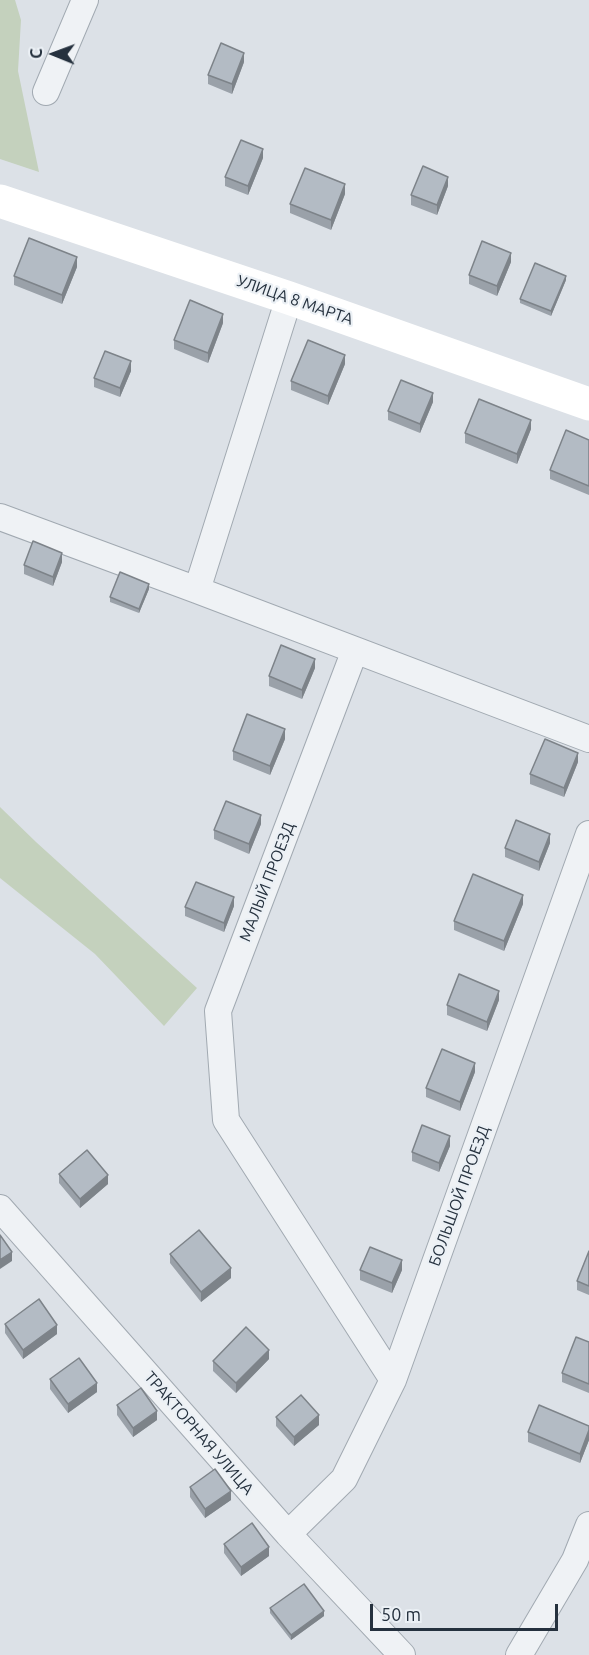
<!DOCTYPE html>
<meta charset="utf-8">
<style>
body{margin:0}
#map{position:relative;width:589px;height:1655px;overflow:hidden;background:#dce1e7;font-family:Ubuntu,sans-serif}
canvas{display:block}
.north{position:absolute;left:24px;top:24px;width:60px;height:60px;-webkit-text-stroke:4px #ebf0f5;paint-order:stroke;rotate:271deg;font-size:16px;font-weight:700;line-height:24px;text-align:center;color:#25313e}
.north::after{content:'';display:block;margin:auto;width:21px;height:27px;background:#25313e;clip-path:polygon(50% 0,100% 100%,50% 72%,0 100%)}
.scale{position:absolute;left:370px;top:1604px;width:188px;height:27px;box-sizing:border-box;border:3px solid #25313e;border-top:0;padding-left:8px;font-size:18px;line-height:21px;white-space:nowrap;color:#25313e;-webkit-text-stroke:4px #ebf0f5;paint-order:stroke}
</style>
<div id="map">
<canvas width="589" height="1655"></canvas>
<div class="north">С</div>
<div class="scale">50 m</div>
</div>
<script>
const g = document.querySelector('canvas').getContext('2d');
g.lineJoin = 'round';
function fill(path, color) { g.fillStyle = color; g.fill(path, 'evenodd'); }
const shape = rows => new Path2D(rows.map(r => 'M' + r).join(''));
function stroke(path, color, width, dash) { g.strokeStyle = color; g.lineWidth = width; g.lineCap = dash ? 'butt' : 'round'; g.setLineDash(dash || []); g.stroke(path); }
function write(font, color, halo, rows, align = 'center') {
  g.font = font + ' Ubuntu,sans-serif'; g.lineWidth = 4.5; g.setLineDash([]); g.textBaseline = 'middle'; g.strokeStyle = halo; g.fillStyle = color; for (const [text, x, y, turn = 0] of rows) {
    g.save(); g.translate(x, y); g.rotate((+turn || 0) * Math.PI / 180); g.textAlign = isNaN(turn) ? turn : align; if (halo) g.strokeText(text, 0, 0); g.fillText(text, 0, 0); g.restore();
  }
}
const green = shape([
 [0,0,15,0,21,20,18,71,39,172,0,159],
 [0,807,36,842,197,988,164,1026,95,954,0,878]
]);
const street = shape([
 [46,92,85,0],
 [0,517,197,590,589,739],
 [197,590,289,298],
 [355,650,218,1011,226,1120,393,1380],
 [0,1208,288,1534,402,1655],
 [288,1534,344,1479,393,1380,589,834],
 [519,1655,575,1560,589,1525]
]);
const secondary = shape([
 [0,201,289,298,589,404]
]);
const wall = shape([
 [244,62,232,94,208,84,208,75],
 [263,158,248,195,225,186,225,177],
 [448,186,437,215,411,205,411,195],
 [345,194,331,230,290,213,290,204],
 [511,262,497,296,469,284,469,275],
 [77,267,62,304,14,285,14,276],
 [566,280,551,316,520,303,520,299],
 [223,323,208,363,174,349,174,340],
 [345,364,328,405,291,390,291,381],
 [131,371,120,397,94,387,94,378],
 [433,402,420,433,388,420,388,411],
 [531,429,517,464,465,443,465,433],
 [589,440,589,495,550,479,550,470],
 [62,562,53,586,24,574,24,565],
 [149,589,139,613,110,602,110,597],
 [315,668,302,699,269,686,269,676],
 [285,739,270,775,233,760,233,751],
 [578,762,564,797,530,784,530,774],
 [261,824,249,854,214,839,214,830],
 [550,843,539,871,505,857,505,848],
 [523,904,504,951,454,930,454,921],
 [234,906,224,932,185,916,185,907],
 [499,1000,487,1031,447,1015,447,1005],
 [475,1072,460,1111,426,1097,426,1088],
 [450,1146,439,1172,412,1161,412,1152],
 [59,1174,108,1184,80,1208,59,1183],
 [589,1251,589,1295,577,1290,577,1281],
 [170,1254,231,1278,201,1302,170,1263],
 [360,1270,402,1270,392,1293,360,1280],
 [5,1324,57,1334,23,1359,5,1333],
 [589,1342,589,1393,562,1382,562,1373],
 [269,1359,236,1393,213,1371,213,1361],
 [50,1379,97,1392,68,1413,50,1389],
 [117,1405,157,1420,133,1437,117,1415],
 [276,1417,319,1425,294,1446,276,1426],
 [589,1426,589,1440,580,1463,528,1442,528,1432],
 [190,1487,231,1500,205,1518,190,1497],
 [224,1544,269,1556,241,1576,224,1553],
 [270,1608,324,1616,291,1640,270,1613]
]);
const shadedWall = shape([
 [244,53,244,62,232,94,232,84],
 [263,149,263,158,248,195,248,186],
 [448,177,448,186,437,215,437,205],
 [345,184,345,194,331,230,331,220],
 [511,253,511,262,497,296,497,286],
 [77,257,77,267,62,304,62,295],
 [566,276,566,280,551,316,551,311],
 [223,314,223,323,208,363,208,353],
 [345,355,345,364,328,405,328,396],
 [131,361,131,371,120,397,120,388],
 [433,393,433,402,420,433,420,424],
 [531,420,531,429,517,464,517,454],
 [62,553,62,562,53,586,53,577],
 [149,584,149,589,139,613,139,609],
 [315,659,315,668,302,699,302,690],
 [285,729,285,739,270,775,270,766],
 [578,753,578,762,564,797,564,788],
 [261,815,261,824,249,854,249,844],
 [550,834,550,843,539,871,539,862],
 [523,895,523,904,504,951,504,941],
 [234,897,234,906,224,932,224,923],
 [499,991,499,1000,487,1031,487,1022],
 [475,1063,475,1072,460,1111,460,1102],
 [450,1136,450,1146,439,1172,439,1163],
 [108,1175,108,1184,80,1208,80,1199],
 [12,1252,12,1261,0,1269,0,1260],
 [402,1260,402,1270,392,1293,392,1283],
 [231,1268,231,1278,201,1302,201,1292],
 [57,1325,57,1334,23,1359,23,1350],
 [269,1350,269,1359,236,1393,236,1383],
 [97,1383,97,1392,68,1413,68,1404],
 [157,1411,157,1420,133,1437,133,1428],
 [319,1415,319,1425,294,1446,294,1437],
 [589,1430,589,1440,580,1463,580,1454],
 [231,1491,231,1500,205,1518,205,1509],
 [269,1547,269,1556,241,1576,241,1567],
 [324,1611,324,1616,291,1640,291,1635]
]);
const building = shape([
 [221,43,244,53,232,84,208,75,221,43],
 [241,140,263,149,248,186,225,177,241,140],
 [423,166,448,177,437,205,411,195,423,166],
 [305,168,345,184,331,220,290,204,305,168],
 [29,238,77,257,62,295,14,276,29,238],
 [482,241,511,253,497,286,469,275,482,241],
 [535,263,566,276,551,311,520,299,535,263],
 [190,300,223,314,208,353,174,340,190,300],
 [308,340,345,355,328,396,291,381,308,340],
 [105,351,131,361,120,388,94,378,105,351],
 [401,380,433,393,420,424,388,411,401,380],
 [479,399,531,420,517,454,465,433,479,399],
 [566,430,589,440,589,486,550,470,566,430],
 [33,541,62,553,53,577,24,565,33,541],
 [120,572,149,584,139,609,110,597,120,572],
 [281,645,315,659,302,690,269,676,281,645],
 [247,714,285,729,270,766,233,751,247,714],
 [545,739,578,753,564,788,530,774,545,739],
 [226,801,261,815,249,844,214,830,226,801],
 [516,820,550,834,539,862,505,848,516,820],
 [473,874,523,895,504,941,454,921,473,874],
 [196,882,234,897,224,923,185,907,196,882],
 [459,974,499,991,487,1022,447,1005,459,974],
 [442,1049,475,1063,460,1102,426,1088,442,1049],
 [422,1125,450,1136,439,1163,412,1152,422,1125],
 [87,1150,108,1175,80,1199,59,1174,87,1150],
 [199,1230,231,1268,201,1292,170,1254,199,1230],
 [0,1235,12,1252,0,1260,0,1235],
 [370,1247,402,1260,392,1283,360,1270,370,1247],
 [589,1251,589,1286,577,1281,589,1251],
 [39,1299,57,1325,23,1350,5,1324,39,1299],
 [246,1327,269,1350,236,1383,213,1361,246,1327],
 [576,1337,589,1342,589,1384,562,1373,576,1337],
 [79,1358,97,1383,68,1404,50,1379,79,1358],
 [141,1388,157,1411,133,1428,117,1405,141,1388],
 [301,1395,319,1415,294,1437,276,1417,301,1395],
 [539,1405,589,1426,589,1430,580,1454,528,1432,539,1405],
 [215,1469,231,1491,205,1509,190,1487,215,1469],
 [252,1523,269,1547,241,1567,224,1544,252,1523],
 [304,1584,324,1611,291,1635,270,1608,304,1584]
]);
const streetNames = [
 ["УЛИЦА 8 МАРТА",295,300,19],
 ["МАЛЫЙ ПРОЕЗД",267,882,-69],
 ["БОЛЬШОЙ ПРОЕЗД",459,1196,-70],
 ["ТРАКТОРНАЯ УЛИЦА",199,1433,49]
];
fill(green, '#c4d1bd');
stroke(street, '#a1a9b1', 28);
stroke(street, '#eff2f5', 26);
stroke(secondary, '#fff', 33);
fill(wall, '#9aa1a9');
fill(shadedWall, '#7d8389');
fill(building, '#b3bbc4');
stroke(building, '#7d8389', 1.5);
write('16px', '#25313e', '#ebf0f5', streetNames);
</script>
